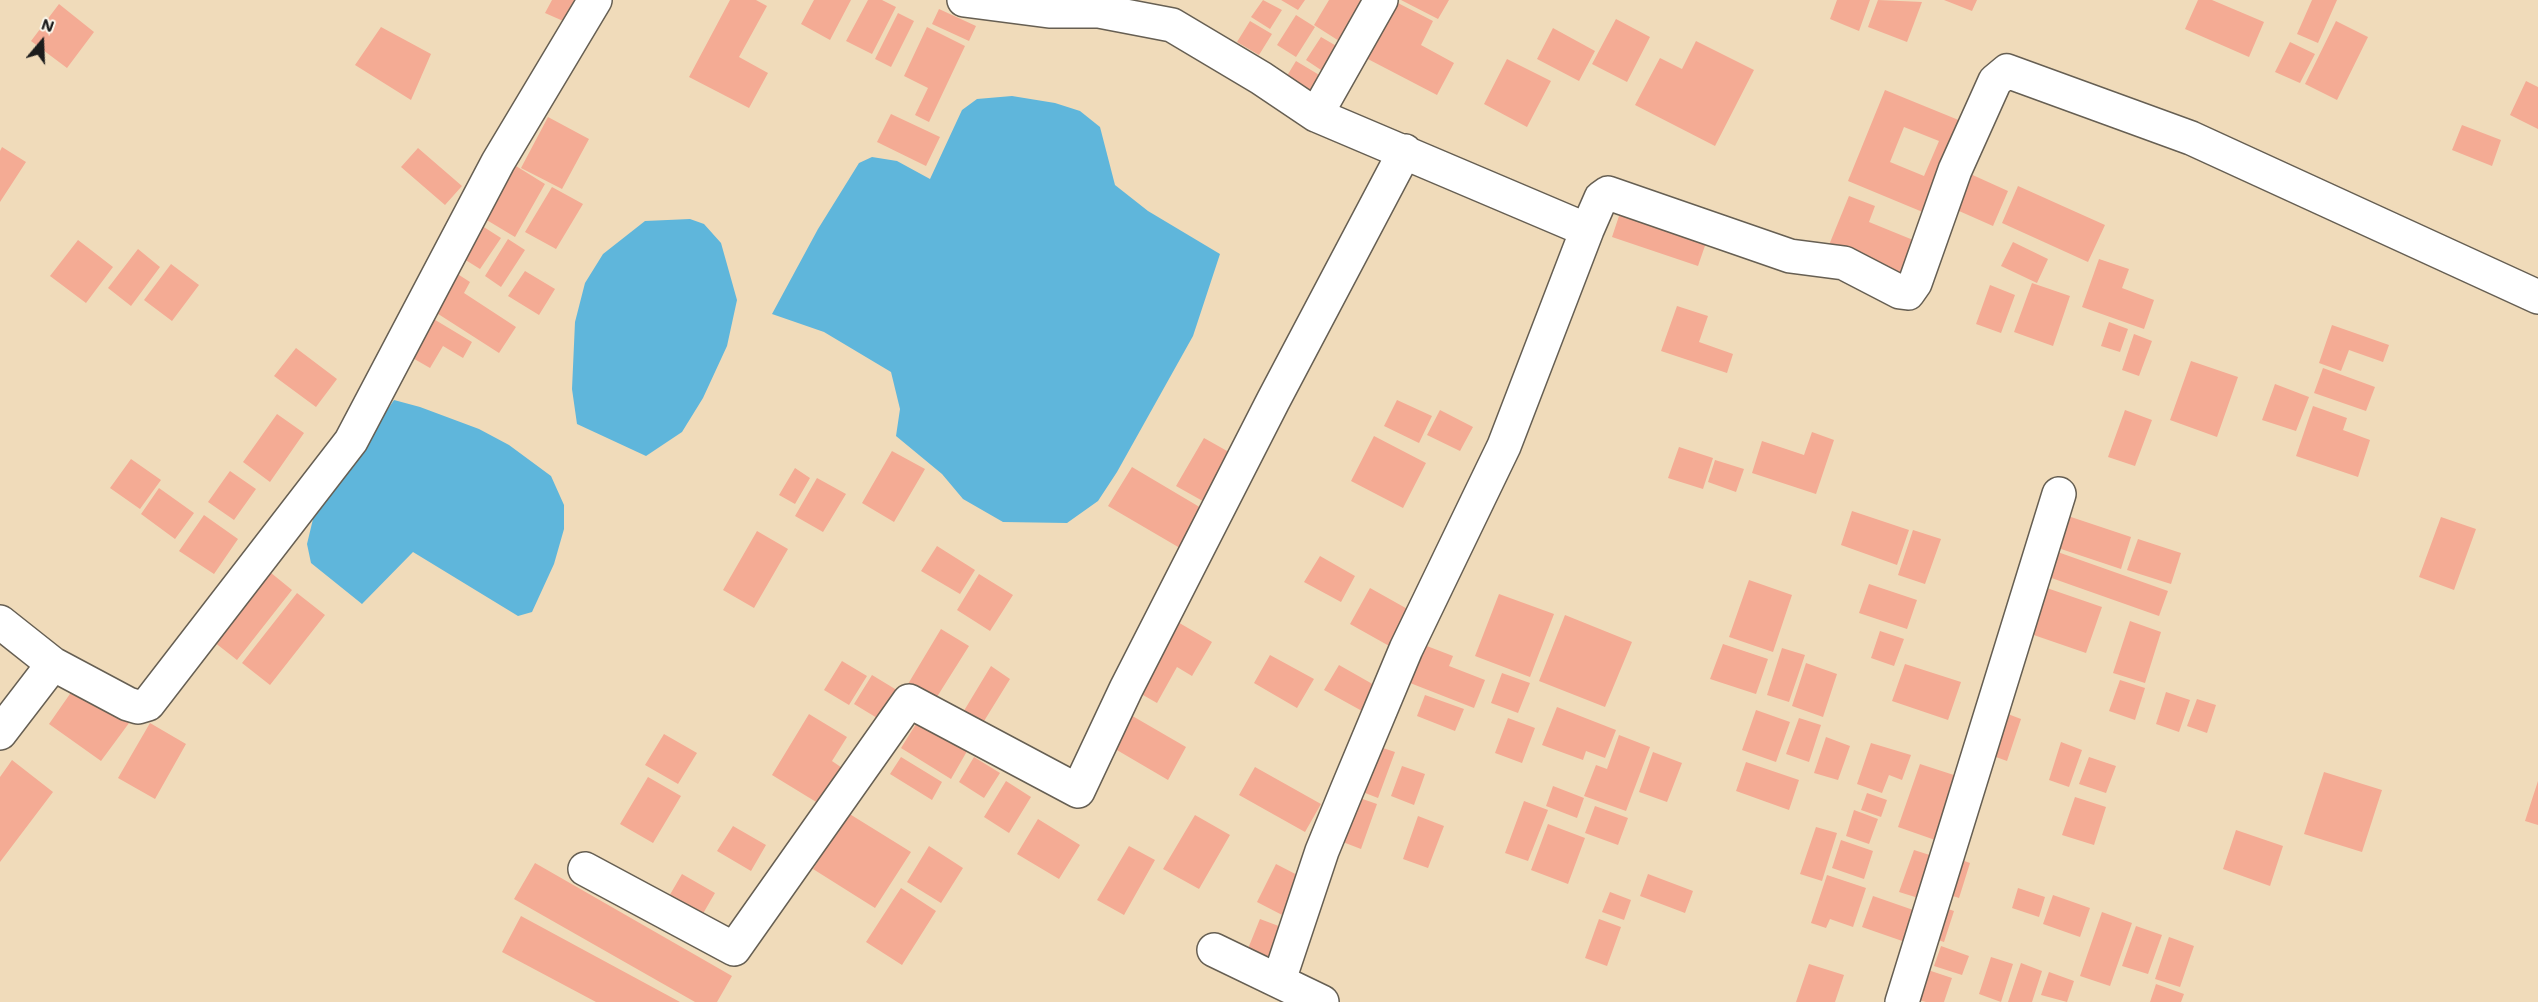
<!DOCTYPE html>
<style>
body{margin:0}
#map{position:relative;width:2538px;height:1002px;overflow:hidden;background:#f0dbba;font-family:Mali,sans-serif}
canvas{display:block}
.north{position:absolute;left:12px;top:12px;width:60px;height:60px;-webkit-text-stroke:4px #fbf7ec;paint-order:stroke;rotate:19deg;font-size:16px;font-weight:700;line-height:24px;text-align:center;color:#1c1c1c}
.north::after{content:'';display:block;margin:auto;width:21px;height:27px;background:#1c1c1c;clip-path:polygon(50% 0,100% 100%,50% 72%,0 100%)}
</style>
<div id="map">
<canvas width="2538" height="1002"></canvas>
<div class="north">N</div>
</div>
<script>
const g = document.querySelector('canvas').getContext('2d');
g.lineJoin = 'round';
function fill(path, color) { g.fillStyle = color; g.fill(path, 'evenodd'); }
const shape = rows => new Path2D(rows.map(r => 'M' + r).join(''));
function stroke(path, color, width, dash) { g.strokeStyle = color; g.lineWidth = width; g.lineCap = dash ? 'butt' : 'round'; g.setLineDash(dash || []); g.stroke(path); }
const water = shape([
 [1012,96,1055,103,1080,111,1100,127,1115,185,1148,211,1220,254,1193,336,1117,472,1098,501,1067,523,1003,522,963,499,942,474,896,436,900,409,891,372,824,332,772,314,818,229,859,163,872,157,897,161,930,179,962,110,977,99],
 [690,219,704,224,721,243,737,300,727,346,703,398,682,432,646,456,577,424,572,389,575,322,585,283,603,254,645,221],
 [394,400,420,407,479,429,509,445,551,476,564,505,564,529,554,564,532,612,518,616,413,552,362,604,311,563,307,544,313,519]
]);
const building = shape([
 [552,0,583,0,570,24,545,13],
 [730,0,756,0,767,6,739,57,768,73,749,108,689,77],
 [814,0,851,0,830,40,801,24],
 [868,0,882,0,896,7,872,54,846,41],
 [1263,0,1282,10,1270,29,1251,17],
 [1281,0,1305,0,1298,10],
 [1329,0,1360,0,1371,7,1347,46,1314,25],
 [1401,0,1449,0,1438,19],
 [1837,0,1870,0,1859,31,1830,19],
 [1878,0,1922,2,1907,42,1868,27],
 [1944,0,1977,0,1972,11],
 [2198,0,2212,0,2264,22,2249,57,2185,29],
 [2312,0,2337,0,2318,43,2297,34],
 [1394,1,1433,21,1421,45,1454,63,1437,95,1364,57],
 [59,4,94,32,67,68,31,41],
 [939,9,976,26,969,41,932,24],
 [898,13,914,21,891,67,875,59],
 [1296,15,1315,27,1296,57,1277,45],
 [1616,19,1650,37,1627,82,1592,64],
 [1250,21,1272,34,1259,55,1237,42],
 [2336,21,2368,37,2337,100,2305,84],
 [381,27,431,54,411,100,355,65],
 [927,27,965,46,929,122,915,115,928,88,904,76],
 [1553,28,1595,51,1579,81,1537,59],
 [1321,37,1345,51,1330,76,1306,60],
 [1696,41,1754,70,1715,146,1635,105,1660,58,1682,69],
 [2290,42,2315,54,2300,83,2275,72],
 [1507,59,1551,81,1527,127,1484,104],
 [1296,61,1326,79,1313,102,1282,84],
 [2526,81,2538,87,2538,129,2510,115],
 [1885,90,1961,121,1925,213,1848,181],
 [1904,127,1939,141,1924,176,1890,162],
 [891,114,940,137,926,166,877,142],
 [548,117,589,139,562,189,521,168],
 [2462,125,2501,140,2492,166,2452,150],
 [2,147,26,162,0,202,0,151],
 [418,148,462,186,445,205,401,167],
 [516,166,545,184,515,237,485,219],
 [1966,172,2008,191,1993,226,1950,207],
 [2018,186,2105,225,2088,262,2002,223],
 [552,187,583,204,556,249,525,232],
 [1849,196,1875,206,1869,222,1918,242,1904,275,1829,245],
 [1623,204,1709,234,1698,266,1612,237],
 [476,222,501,238,480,269,456,254],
 [508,239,525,250,501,287,485,276],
 [78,240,113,267,86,303,50,276],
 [2013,242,2048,259,2037,283,2001,266],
 [138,249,160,267,131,306,108,288],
 [2099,259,2129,269,2122,288,2154,300,2144,329,2082,307],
 [171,264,199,285,172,321,144,300],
 [525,271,555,289,539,315,508,296],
 [456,273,470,282,464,293,516,327,499,353,432,310],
 [2032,283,2070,296,2053,346,2014,332],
 [1990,285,2015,295,2001,333,1976,324],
 [1677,306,1708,316,1699,342,1733,354,1727,373,1661,351],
 [427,315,472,342,463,358,443,346,430,368,404,353],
 [2109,322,2128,329,2120,352,2101,346],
 [2332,325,2389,345,2383,362,2349,350,2341,371,2319,363],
 [2134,334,2152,341,2139,376,2122,370],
 [296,348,337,379,316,407,274,376],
 [2191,361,2238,377,2217,437,2170,420],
 [2323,368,2375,387,2366,411,2314,393],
 [2275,384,2309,397,2296,431,2262,420],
 [1397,400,1432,416,1419,443,1384,426],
 [2313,406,2347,418,2343,430,2370,440,2358,477,2296,456],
 [1440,410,1473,427,1460,451,1427,435],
 [2125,410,2152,420,2135,466,2108,457],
 [277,414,304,433,270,482,243,462],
 [1812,432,1834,440,1816,494,1752,473,1762,441,1804,455],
 [1374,436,1426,463,1403,508,1351,481],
 [1204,438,1236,456,1208,504,1176,486],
 [1679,447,1713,458,1703,489,1668,478],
 [892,451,925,469,894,522,862,503],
 [131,459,161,480,140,509,110,488],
 [1715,460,1744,469,1736,492,1708,482],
 [1132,467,1208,512,1185,551,1108,506],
 [795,468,810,478,795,504,779,495],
 [230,471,256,489,234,520,208,502],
 [817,478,846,494,823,532,795,516],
 [159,488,194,513,175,539,141,514],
 [1852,511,1909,530,1897,565,1841,545],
 [2062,514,2131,537,2121,569,2052,546],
 [204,515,238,539,214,574,179,551],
 [2441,517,2476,529,2454,590,2419,577],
 [1913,530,1941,539,1925,584,1898,575],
 [757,531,788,549,754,608,723,590],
 [2138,539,2181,553,2171,584,2127,570],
 [937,546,975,570,960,594,921,571],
 [2052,550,2168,591,2159,616,2043,575],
 [1320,556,1355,576,1341,602,1304,582],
 [265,568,292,590,237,660,209,638],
 [979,574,1013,595,990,631,957,610],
 [1749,580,1792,595,1773,652,1729,637],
 [1869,584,1917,600,1907,629,1859,613],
 [2041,586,2102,607,2086,653,2025,632],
 [1370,588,1411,611,1391,647,1350,624],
 [297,593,325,615,270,685,242,663],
 [1499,594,1554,614,1530,677,1475,656],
 [1565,615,1632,642,1605,707,1539,681],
 [1176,621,1212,642,1192,676,1177,667,1157,703,1136,691],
 [2130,621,2161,632,2145,683,2113,673],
 [941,629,969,646,935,700,908,684],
 [1880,631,1904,639,1894,666,1871,658],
 [1419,643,1453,656,1449,666,1485,680,1474,708,1405,681],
 [1723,644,1768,659,1756,694,1710,679],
 [1782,648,1805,655,1789,702,1767,695],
 [1270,655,1314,679,1297,708,1254,683],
 [842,661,867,676,849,705,824,690],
 [1806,663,1837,674,1823,717,1792,706],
 [1905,664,1961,682,1948,720,1892,701],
 [1339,665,1376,686,1362,711,1324,690],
 [991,666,1010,679,981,726,962,714],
 [1502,673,1530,683,1518,713,1491,703],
 [872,675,900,692,882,721,854,704],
 [2120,680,2145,688,2135,720,2109,711],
 [79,681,132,719,101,761,49,724],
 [2166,692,2190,700,2179,732,2156,724],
 [1425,695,1464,709,1455,731,1417,716],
 [2197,699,2216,705,2207,733,2187,726],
 [1557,707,1616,730,1605,758,1586,751,1583,760,1542,745],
 [1756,710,1790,722,1776,762,1742,750],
 [2000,711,2021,719,2007,761,1985,753],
 [809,714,847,737,832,761,848,772,826,808,772,775],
 [1129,714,1186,747,1168,780,1110,746],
 [921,716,970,746,951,779,901,748],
 [1508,718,1535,728,1522,763,1495,753],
 [1799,718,1821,725,1809,762,1786,754],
 [150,723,186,744,155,799,118,778],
 [664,734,697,753,678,784,645,765],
 [1619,735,1650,747,1626,811,1584,796,1596,765,1607,769],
 [1826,737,1850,746,1838,780,1814,773],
 [2061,742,2082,750,2069,787,2049,780],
 [1871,743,1911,755,1902,780,1889,775,1882,793,1857,784],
 [1377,746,1395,752,1378,798,1360,791],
 [1653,752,1682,763,1667,802,1639,792],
 [901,757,942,782,932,800,890,774],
 [974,757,1000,773,984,798,959,782],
 [2089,757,2116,766,2106,793,2079,784],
 [12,760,53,792,0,862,0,777],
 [1746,762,1799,780,1789,810,1736,791],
 [1920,764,1960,777,1938,841,1898,827],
 [1402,766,1425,774,1414,805,1391,796],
 [1255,767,1321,804,1305,832,1239,795],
 [2324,772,2382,790,2362,852,2304,834],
 [648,777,681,796,653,843,620,824],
 [1006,781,1031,797,1009,833,984,817],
 [2538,781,2538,825,2525,821],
 [1553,786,1584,798,1577,818,1546,806],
 [1867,793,1887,800,1881,817,1861,810],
 [1351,795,1377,804,1361,849,1335,839],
 [2075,797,2106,807,2094,845,2062,835],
 [1524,801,1548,810,1528,861,1505,853],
 [1595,806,1628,818,1618,845,1585,833],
 [1854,810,1878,819,1869,844,1846,836],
 [848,813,911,852,875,908,813,869],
 [1195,815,1230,835,1199,889,1163,869],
 [1418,816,1444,826,1428,868,1403,859],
 [1038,819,1080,845,1059,879,1017,854],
 [1548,824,1585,838,1568,884,1531,870],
 [733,826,766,845,751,871,717,851],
 [1816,827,1837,833,1822,881,1800,874],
 [2236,830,2283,846,2270,886,2223,869],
 [1841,840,1873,851,1864,879,1832,868],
 [929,846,963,868,941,903,907,882],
 [1129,846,1155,860,1124,915,1097,900],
 [1914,850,1939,858,1925,900,1899,892],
 [1956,858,1970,863,1959,898,1944,893],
 [535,863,732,976,717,1002,695,1002,514,899],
 [1276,864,1305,879,1286,917,1257,902],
 [682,874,715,893,701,917,668,898],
 [1648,874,1693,891,1685,913,1640,896],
 [1827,875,1866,888,1853,927,1830,919,1826,928,1811,923],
 [901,888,936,911,902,965,866,942],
 [2018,888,2045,897,2039,917,2012,908],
 [1610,892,1631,900,1624,920,1602,912],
 [2053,895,2090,908,2080,937,2043,924],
 [1873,896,1919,912,1908,943,1862,927],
 [1939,906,1954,911,1944,942,1929,937],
 [2102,912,2132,923,2110,986,2080,976],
 [521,916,680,1002,596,1002,502,952],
 [1260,919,1284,928,1269,966,1245,956],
 [1599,919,1621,927,1607,966,1585,958],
 [2136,926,2162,935,2148,974,2122,966],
 [2169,937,2194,946,2180,987,2155,979],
 [1941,946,1969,956,1962,975,1934,966],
 [1991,957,2013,964,2001,1002,1979,994],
 [2021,963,2042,971,2032,1002,2008,1002],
 [1809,964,1844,975,1835,1002,1796,1002],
 [1922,968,1952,978,1944,1002,1926,1002,1912,998],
 [2049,972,2074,981,2067,1002,2041,995],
 [2156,984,2184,994,2181,1002,2150,1002]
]);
const minor = shape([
 [964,0,1049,11,1099,11,1172,25,1261,78,1316,115,1587,230,1601,198,1608,193,1790,256,1844,263,1900,292,1908,293,1915,283,1955,170,1995,81,2007,71,2191,138,2538,297],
 [1316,115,1381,0],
 [0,622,53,664,128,704,138,707,148,704,351,441,498,162,595,0],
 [0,733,53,664],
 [585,869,734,949,909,701,1078,791,1126,689,1273,401,1405,151],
 [1214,950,1322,1002],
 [1279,980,1322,851,1347,790,1406,649,1504,446,1587,230],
 [1902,1002,2059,494]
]);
fill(water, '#5fb6db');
fill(building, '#f4ab94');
stroke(minor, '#665f53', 36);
stroke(minor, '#fff', 33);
</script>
